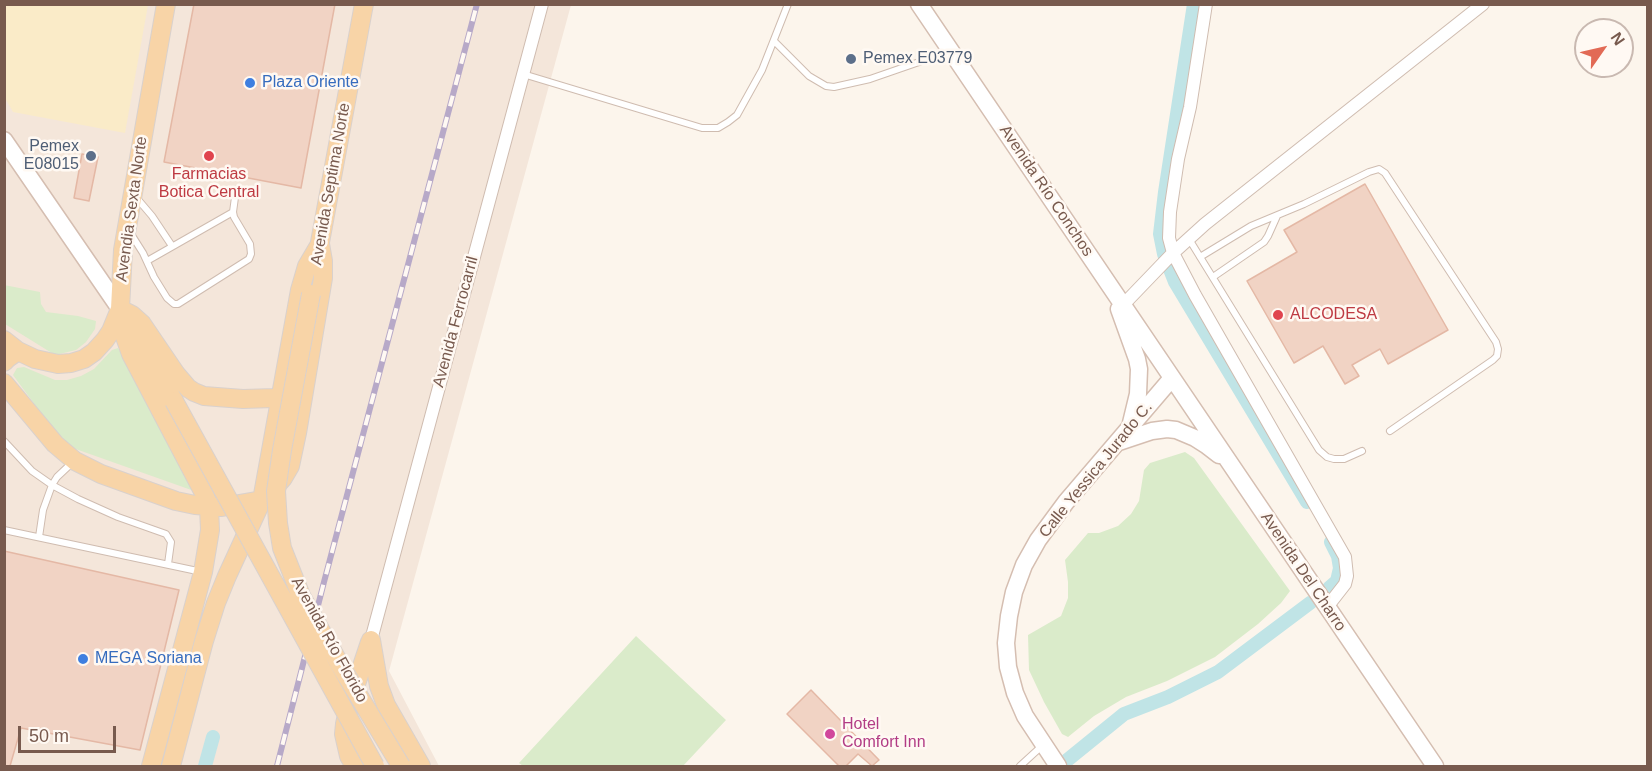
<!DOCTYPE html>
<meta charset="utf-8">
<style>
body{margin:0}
#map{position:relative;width:1652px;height:771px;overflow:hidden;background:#fcf5ec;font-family:Arial,sans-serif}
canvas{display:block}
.frame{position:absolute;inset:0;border:6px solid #785a4e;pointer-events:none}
.north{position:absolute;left:1574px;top:18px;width:60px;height:60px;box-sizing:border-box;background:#fff9f3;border:2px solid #c9b9b1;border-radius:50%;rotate:56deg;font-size:16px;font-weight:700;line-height:24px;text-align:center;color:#785a4e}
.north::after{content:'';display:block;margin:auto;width:21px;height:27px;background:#e26a55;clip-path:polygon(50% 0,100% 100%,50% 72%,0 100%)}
.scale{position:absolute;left:18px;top:726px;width:98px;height:27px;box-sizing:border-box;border:3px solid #785a4e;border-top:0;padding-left:8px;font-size:18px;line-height:21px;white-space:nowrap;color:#785a4e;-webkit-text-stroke:4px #fff9f3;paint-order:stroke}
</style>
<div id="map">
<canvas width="1652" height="771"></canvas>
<div class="frame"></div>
<div class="north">N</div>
<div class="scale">50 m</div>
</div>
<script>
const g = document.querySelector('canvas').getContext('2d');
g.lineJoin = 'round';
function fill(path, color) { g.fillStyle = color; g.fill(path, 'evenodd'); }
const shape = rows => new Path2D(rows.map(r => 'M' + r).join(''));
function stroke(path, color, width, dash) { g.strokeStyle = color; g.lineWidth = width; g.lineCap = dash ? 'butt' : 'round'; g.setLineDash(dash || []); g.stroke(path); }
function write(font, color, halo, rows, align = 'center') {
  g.font = font + ' Arial,sans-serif'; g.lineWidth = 5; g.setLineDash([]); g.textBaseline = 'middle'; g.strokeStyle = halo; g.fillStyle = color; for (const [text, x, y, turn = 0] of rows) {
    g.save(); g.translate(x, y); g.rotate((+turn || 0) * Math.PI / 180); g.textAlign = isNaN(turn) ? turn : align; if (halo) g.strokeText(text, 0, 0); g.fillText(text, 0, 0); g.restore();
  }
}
const residential = shape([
 [4,5,571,5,389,671,439,766,5,766]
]);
const green = shape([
 [4,285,40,292,41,304,46,312,78,316,96,321,95,329,86,342,76,350,55,355,5,324],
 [118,348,157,417,197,492,70,447,58,436,13,375,17,368,24,367,55,380,67,380,81,376,94,369,112,350],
 [1185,452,1194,458,1290,591,1281,603,1258,624,1215,657,1167,681,1126,697,1094,716,1068,737,1062,734,1044,702,1029,670,1028,635,1061,616,1068,598,1068,582,1065,560,1088,533,1099,533,1118,526,1131,514,1139,501,1144,470,1150,463],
 [636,636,726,720,683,766,523,766,519,763]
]);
const sand = shape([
 [5,4,148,5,125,133,13,112,5,98]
]);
const canal = shape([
 [1194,4,1165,192,1160,234,1164,254,1175,282,1307,502],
 [1329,588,1337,581,1340,568,1338,556,1331,542],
 [205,766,213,737],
 [1060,766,1124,714,1168,697,1218,672,1310,603]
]);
const building = shape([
 [194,4,335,4,301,188,164,162,194,4],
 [82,154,98,157,89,201,74,198,82,154],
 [1365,184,1448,330,1388,364,1380,349,1352,365,1359,376,1345,384,1323,346,1294,363,1247,281,1297,252,1284,230,1365,184],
 [4,551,179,590,140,750,21,728,10,766,4,766,4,551],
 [811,690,879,760,872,766,858,754,846,766,839,766,787,714,811,690]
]);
const lane = shape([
 [774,41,809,76,826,86,834,87,870,79,948,52],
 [523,74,702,128,718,128,728,122,737,115,762,70,788,4],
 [135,196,152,216,172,246],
 [131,234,143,253,154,277,167,298,174,304,178,304,249,259,251,254,250,244,234,217,233,212,236,190],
 [1189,239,1319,450,1327,457,1334,459,1344,459,1362,451],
 [1200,257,1251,226,1304,204,1369,172,1379,169,1385,173,1496,342,1498,349,1497,356,1493,360,1390,431],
 [147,261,233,212],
 [1213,277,1264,242,1268,236,1277,216],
 [4,441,32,471,52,485,78,499,118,517,166,534,171,542,168,564],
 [4,530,202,572],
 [39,537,43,510,52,485,57,477,74,461],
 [1020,766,1043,745]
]);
const street = shape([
 [1206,4,1190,107,1178,159,1170,212,1169,238,1173,253,1195,295,1345,557,1347,576,1345,584,1327,607],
 [1123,305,1173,253,1205,224,1483,4],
 [371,640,542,4]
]);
const secondary = shape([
 [919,4,1435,766],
 [4,140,120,309],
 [1119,309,1137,359,1139,369,1138,394,1131,423],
 [1119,442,1152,431,1167,429,1176,430,1195,438,1206,445,1219,455],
 [1058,766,1025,716,1015,693,1008,667,1006,643,1009,616,1014,592,1024,565,1038,540,1066,502,1172,378]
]);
const primary = shape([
 [318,253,364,4],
 [120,309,132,315,142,324,176,374,188,388,194,392,204,396,243,399,274,398,280,396],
 [128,323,174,401],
 [4,340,18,351,35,359,58,364,71,363,84,359,94,352,105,340,111,331,120,309],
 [4,362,8,358,18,351],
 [4,383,55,444,75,461,101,474,176,501,195,505,222,507,262,500],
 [274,488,283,478,290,466,297,433,323,278,323,261,320,244],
 [371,640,379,686,386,705,421,766],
 [151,766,203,572,210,530,209,507,204,493,131,354,124,334,120,309,123,250,166,4],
 [171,766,204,641,216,603,227,576,262,500,300,290,307,266,320,244],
 [355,766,349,756,346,743,344,734,345,724,350,702,370,642]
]);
const rail = shape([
 [277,766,324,582,477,4]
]);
const primaryBridge = shape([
 [311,294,282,450,276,491,278,523,282,548,301,596,343,670,401,766],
 [174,401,375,766]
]);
const markers = [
 [851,59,6,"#5c6f8a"],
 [250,83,6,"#3f7fe0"],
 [91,156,6,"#5c6f8a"],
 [209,156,6,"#e0444e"],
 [1278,315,6,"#e0444e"],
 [83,659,6,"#3f7fe0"],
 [830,734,6,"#d1479c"]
];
const serviceNames = [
 ["Pemex E03779",863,59],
 ["Pemex",79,147,"right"],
 ["E08015",79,165,"right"]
];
const shopNames = [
 ["Plaza Oriente",262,83],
 ["MEGA Soriana",95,659]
];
const healthNames = [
 ["Farmacias",209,175],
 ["Botica Central",209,193],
 ["ALCODESA",1290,315,"left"]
];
const streetNames = [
 ["Avenida Septima Norte",331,184,-80],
 ["Avenida Río Conchos",1046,191,56],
 ["Avendia Sexta Norte",132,209,-82],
 ["Avenida Ferrocarril",456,322,-75],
 ["Calle Yessica Jurado C.",1096,470,-51],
 ["Avenida Del Charro",1303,572,56],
 ["Avenida Río Florido",329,640,61]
];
const hotelNames = [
 ["Hotel",842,725],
 ["Comfort Inn",842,743]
];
fill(residential, '#f4e6da');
fill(green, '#daebca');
fill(sand, '#faebc8');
stroke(canal, '#c0e4e6', 14);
fill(building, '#f1d3c4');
stroke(building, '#e4b8a5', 1.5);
stroke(lane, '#cfbcb0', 8);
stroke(street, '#cfbcb0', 14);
stroke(secondary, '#d5beb1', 19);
stroke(primary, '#d9d1cd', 20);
stroke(lane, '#fff', 6);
stroke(street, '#fff', 12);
stroke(secondary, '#fff', 16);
stroke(primary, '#f8d4a7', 18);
stroke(rail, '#b7a9c8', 6);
stroke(rail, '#fff9f3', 4, [11]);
stroke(primaryBridge, '#d9d1cd', 20, []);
stroke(primaryBridge, '#f8d4a7', 18);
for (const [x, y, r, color] of markers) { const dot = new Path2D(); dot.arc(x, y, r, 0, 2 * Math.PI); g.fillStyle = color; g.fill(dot); stroke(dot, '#fff9f3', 2); }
write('16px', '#4e5e75', '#fff9f3', serviceNames, 'left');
write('16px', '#366cbe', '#fff9f3', shopNames, 'left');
write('16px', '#be3a42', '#fff9f3', healthNames);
write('16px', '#785a4e', '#fff9f3', streetNames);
write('16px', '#b23c85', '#fff9f3', hotelNames, 'left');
</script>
